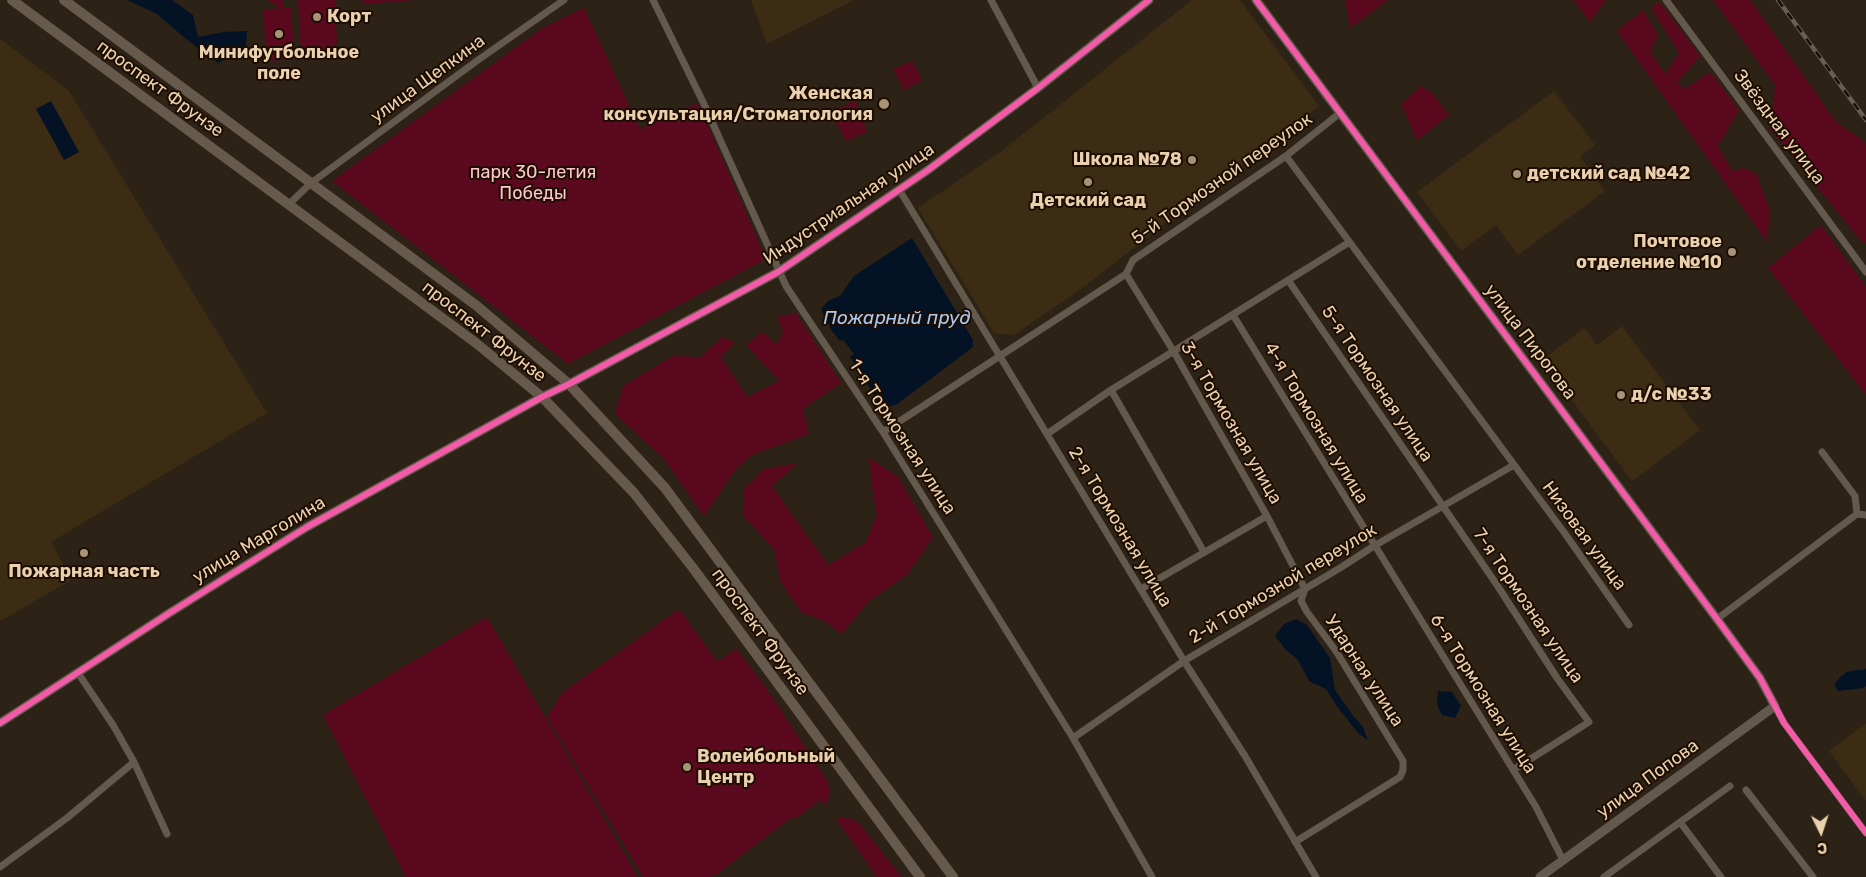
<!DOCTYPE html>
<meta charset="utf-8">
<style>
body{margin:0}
#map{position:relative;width:1866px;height:877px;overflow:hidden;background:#2c2316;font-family:Rubik,sans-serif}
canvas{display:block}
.north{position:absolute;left:1796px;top:807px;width:50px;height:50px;-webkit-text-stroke:4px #1c0d00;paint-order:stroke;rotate:176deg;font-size:14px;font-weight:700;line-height:20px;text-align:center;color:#ebd0ae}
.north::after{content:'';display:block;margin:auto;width:18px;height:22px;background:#ebd0ae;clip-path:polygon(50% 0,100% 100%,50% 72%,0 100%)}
</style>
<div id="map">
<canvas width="1866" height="877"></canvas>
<div class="north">С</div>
</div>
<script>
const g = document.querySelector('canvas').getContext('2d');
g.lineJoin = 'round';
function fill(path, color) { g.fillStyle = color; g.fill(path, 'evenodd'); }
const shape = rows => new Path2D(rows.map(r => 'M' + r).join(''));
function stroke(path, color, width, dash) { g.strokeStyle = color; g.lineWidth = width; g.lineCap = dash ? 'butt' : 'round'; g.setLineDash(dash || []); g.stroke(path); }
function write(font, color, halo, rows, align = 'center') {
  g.font = font + ' Rubik,sans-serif'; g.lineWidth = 4; g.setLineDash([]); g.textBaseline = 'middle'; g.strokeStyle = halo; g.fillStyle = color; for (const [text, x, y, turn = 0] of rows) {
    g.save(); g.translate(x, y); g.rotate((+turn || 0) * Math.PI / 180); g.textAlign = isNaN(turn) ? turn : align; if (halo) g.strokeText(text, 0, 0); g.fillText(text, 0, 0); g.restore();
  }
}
const built = shape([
 [751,0,854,0,767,44],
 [1192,0,1240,0,1319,106,1176,214,1088,284,1014,335,994,333,918,208,1003,150],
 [0,39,69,91,267,413,51,542,71,580,0,621],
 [1554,91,1595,145,1580,157,1605,191,1518,255,1496,225,1461,251,1417,192],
 [1622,326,1700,430,1632,481,1542,360,1584,328,1597,345],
 [1866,723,1866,801,1829,751]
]);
const green = shape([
 [267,0,283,0,284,8,291,7,295,59,267,61,263,10,280,8],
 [298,0,335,0,337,43,334,47,329,50,309,51,304,48,300,43],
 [362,0,415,0,363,4],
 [1345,0,1388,0,1350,28],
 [1573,0,1606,0,1590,22],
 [1713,0,1750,0,1836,122,1862,140,1866,145,1866,244,1862,242,1770,129,1775,85],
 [1659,1,1700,56,1677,83,1685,89,1710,72,1739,110,1718,146,1732,171,1743,168,1756,173,1770,211,1767,242,1617,31,1643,10,1658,35,1650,51,1665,74,1679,53,1651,8],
 [584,8,640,129,698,103,766,259,568,364,332,181,544,27],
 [912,61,922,80,904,90,893,69],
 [1421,86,1432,93,1449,115,1417,140,1401,104],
 [855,100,867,132,846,141,831,113],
 [1821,225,1866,287,1866,395,1768,268],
 [796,313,841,383,803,409,809,434,752,455,736,469,704,516,663,458,615,414,623,386,673,356,701,357,722,337,735,342,721,357,747,397,779,381,746,345,762,332,777,344,783,332,777,317],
 [870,458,898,477,933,537,907,575,868,602,842,634,826,622,801,612,780,581,775,551,744,516,743,490,764,469,798,463,772,486,828,565,865,543,877,515,871,482],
 [679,609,718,662,736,648,767,689,828,782,830,795,825,805,820,800,795,819,792,817,713,877,643,877,547,717,562,693],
 [487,617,638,877,406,877,323,715],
 [841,818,849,818,858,822,902,877,877,877,836,819]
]);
const water = shape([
 [127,0,172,0,193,15,198,37,224,32,247,31,246,48,218,63,186,39,157,14],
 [51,101,79,152,64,160,36,109],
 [912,238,973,340,973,347,896,405,882,407,850,357,854,354,843,340,840,341,832,331,821,309,828,301,840,296,854,276],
 [1296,619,1307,625,1330,658,1335,690,1354,717,1363,727,1368,740,1359,734,1338,708,1326,689,1309,681,1298,660,1286,650,1275,636,1284,624],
 [1866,668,1866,686,1863,688,1838,691,1834,685,1840,677,1847,672,1855,670,1864,670],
 [1438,691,1452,692,1461,706,1455,718,1442,715,1437,705]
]);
const minor = shape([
 [653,0,704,104,786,286,883,432,1073,738,1152,877],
 [991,0,1038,88],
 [1666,0,1866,272],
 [1286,156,1566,535,1629,625],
 [900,191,1184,661,1245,756,1316,877],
 [288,205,311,183,478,60,564,0],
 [1126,274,1174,352,1267,516,1305,589,1301,601,1307,612,1336,651,1403,761,1403,770,1400,777,1295,842],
 [1126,274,1133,260,1286,156,1340,113],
 [1288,280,1497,585,1557,678,1589,722,1513,770],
 [1233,315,1536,807,1563,860],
 [1111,390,1204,552],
 [883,432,1126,274],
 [1047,434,1111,390,1348,243],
 [1822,452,1855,496,1857,514],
 [1141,589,1267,516],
 [1717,619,1857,514,1866,515],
 [78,673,113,725,134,762,167,834],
 [1775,706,1784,723,1866,833],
 [1073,738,1184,661,1340,568,1374,546,1514,465],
 [1746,790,1813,877],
 [1680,822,1721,877],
 [0,867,67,818,134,762],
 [1604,877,1730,786]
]);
const tertiary = shape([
 [1256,0,1717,619,1760,678,1775,706,1540,877],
 [0,723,171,612,307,527,542,397,569,384,778,272,928,170,1038,88,1149,0]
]);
const secondary = shape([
 [12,0,476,343,542,397,634,493,693,568,920,877],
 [64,0,477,306,569,384,665,488,953,877]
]);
const rail = shape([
 [1778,0,1866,120]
]);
const cycleway = shape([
 [1256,0,1717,619,1760,678,1784,723,1866,833],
 [0,723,171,612,307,527,542,397,569,384,778,272,928,170,1038,88,1149,0]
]);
const markers = [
 [317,17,5,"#a89379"],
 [279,34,5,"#a89379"],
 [884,104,6,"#a89379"],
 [1192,160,5,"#a89379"],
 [1517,174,5,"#a89379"],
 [1088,182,5,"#a89379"],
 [1732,252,5,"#a89379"],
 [1621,395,5,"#a89379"],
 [84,553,5,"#a89379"],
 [687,767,5,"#a89379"]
];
const poiNames = [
 ["Корт",327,17],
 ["Минифутбольное",279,53,"center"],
 ["поле",279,74,"center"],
 ["Женская",873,94,"right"],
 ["консультация/Стоматология",873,115,"right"],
 ["Школа №78",1182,160,"right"],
 ["детский сад №42",1527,174],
 ["Детский сад",1088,201,"center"],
 ["Почтовое",1722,242,"right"],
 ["отделение №10",1722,263,"right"],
 ["д/с №33",1631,395],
 ["Пожарная часть",84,572,"center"],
 ["Волейбольный",697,757],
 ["Центр",697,778]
];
const streetNames = [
 ["улица Щепкина",428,79,-36],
 ["проспект Фрунзе",160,89,36],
 ["Звёздная улица",1779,127,53],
 ["5-й Тормозной переулок",1222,179,-35],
 ["Индустриальная улица",849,204,-34],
 ["проспект Фрунзе",484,332,38],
 ["улица Пирогова",1530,342,53],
 ["5-я Тормозная улица",1377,384,56],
 ["3-я Тормозная улица",1231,423,60],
 ["4-я Тормозная улица",1316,423,59],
 ["1-я Тормозная улица",902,437,57],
 ["2-я Тормозная улица",1120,527,59],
 ["Низовая улица",1584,536,54],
 ["улица Марголина",259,540,-31],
 ["2-й Тормозной переулок",1283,584,-31],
 ["7-я Тормозная улица",1528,606,56],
 ["проспект Фрунзе",760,632,54],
 ["Ударная улица",1364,671,57],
 ["6-я Тормозная улица",1483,694,58],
 ["улица Попова",1648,779,-36]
];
const parkNames = [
 ["парк 30-летия",533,173],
 ["Победы",533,194]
];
const waterNames = [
 ["Пожарный пруд",897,319]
];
fill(built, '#3c2c13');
fill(green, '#5b091e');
fill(water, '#041225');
stroke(minor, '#63594c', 7);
stroke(tertiary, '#63594c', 9);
stroke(secondary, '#655a4c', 10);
stroke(rail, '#685e52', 4.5);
stroke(rail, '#1c0d00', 2.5, [8]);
stroke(cycleway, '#f35aa7', 6);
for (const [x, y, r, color] of markers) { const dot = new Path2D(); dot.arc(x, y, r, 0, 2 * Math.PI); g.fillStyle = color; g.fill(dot); stroke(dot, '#1c0d00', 2); }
write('bold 18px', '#ebd0ae', '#1c0d00', poiNames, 'left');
write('18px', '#ebd0ae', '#1c0d00', streetNames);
write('18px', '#ffc5c9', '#1c0d00', parkNames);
write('italic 19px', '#a8c9f1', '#1c0d00', waterNames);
</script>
